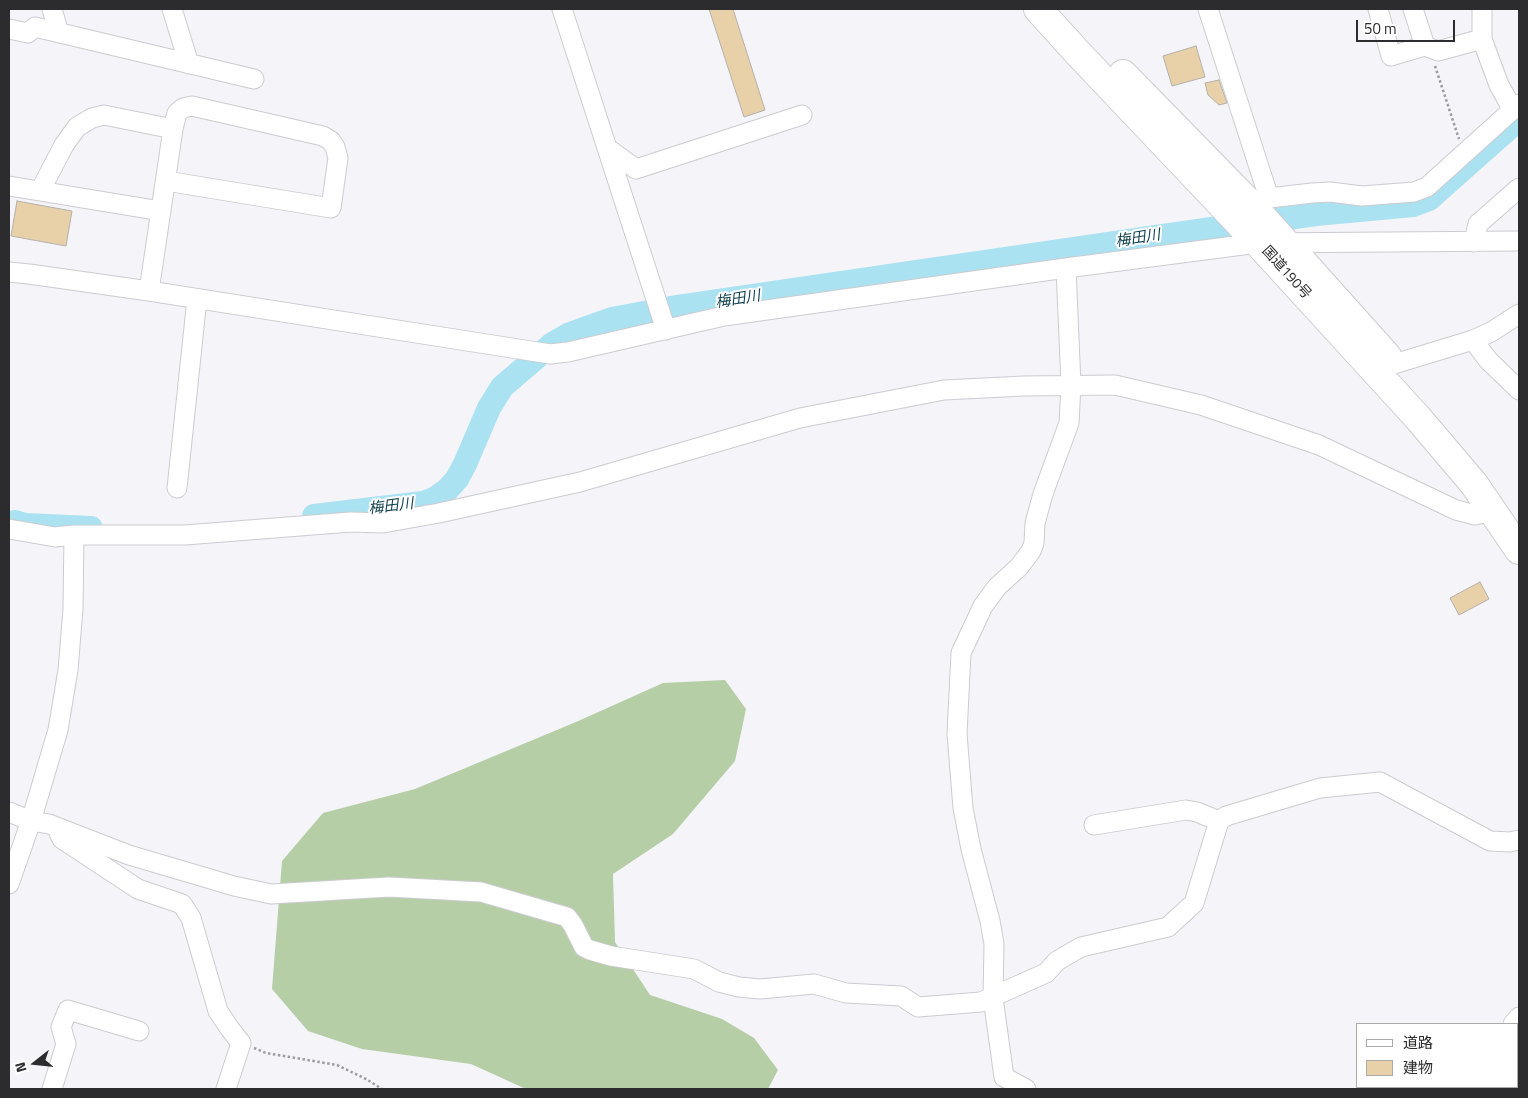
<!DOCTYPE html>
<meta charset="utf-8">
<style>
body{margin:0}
#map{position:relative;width:1528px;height:1098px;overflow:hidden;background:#f5f4f9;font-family:"Titillium Web","Noto Sans JP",sans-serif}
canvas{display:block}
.frame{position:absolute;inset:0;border:10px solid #2c2b2d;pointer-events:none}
.legend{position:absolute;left:1356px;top:1023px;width:162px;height:65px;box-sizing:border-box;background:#fff;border:1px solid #abaaab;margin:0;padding:6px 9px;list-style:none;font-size:15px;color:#2c2b2d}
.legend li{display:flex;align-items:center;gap:10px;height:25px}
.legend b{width:25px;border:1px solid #abaaab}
.north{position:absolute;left:10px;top:1038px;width:50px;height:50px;-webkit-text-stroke:4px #fff;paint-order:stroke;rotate:254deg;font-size:14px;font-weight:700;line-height:20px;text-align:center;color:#2c2b2d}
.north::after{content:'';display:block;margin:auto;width:18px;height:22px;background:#2c2b2d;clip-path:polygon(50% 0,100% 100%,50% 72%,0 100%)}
.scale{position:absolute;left:1356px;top:20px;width:99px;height:22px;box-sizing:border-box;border:2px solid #2c2b2d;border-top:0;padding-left:6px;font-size:15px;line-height:18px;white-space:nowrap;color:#2c2b2d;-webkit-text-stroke:4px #fff;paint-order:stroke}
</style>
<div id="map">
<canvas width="1528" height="1098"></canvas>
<div class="frame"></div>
<ul class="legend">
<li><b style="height:6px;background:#fff"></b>道路</li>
<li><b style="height:14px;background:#e8d0a8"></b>建物</li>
</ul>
<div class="north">N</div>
<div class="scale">50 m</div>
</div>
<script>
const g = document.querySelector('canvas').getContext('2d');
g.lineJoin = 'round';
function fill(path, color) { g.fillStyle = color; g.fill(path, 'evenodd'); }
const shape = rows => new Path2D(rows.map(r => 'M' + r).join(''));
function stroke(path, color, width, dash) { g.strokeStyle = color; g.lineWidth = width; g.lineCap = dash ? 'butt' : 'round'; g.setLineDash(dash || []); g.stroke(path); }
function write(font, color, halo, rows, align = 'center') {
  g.font = font + ' "Titillium Web","Noto Sans JP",sans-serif'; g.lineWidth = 4; g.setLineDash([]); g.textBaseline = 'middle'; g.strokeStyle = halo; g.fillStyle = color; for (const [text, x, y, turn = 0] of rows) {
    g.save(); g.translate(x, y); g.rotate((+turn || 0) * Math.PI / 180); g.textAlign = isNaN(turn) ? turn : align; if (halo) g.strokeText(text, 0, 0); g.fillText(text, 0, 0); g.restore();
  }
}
const forest = shape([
 [725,680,746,709,735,761,673,834,613,874,615,942,650,995,722,1019,754,1038,778,1070,768,1089,526,1089,471,1064,362,1049,308,1031,272,989,282,861,323,813,415,789,576,722,663,683]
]);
const river = shape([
 [314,516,423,503,434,499,447,490,457,479,465,464,489,408,502,387,551,345,570,334,612,319,676,307,1175,234,1316,214,1413,205,1429,199,1519,119],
 [15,522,25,525,91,528]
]);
const building = shape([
 [709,9,733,9,765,110,744,117,709,9],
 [1196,46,1205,77,1172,86,1163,56,1196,46],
 [1219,80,1227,103,1219,105,1208,95,1205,83,1219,80],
 [17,201,72,211,66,246,11,236,17,201],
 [1480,582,1489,599,1459,615,1450,598,1480,582]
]);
const path = shape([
 [1435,66,1459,139],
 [254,1048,266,1053,337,1065,366,1079,382,1089]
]);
const minor = shape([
 [52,9,59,33],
 [172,9,189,64],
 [562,9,666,330],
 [1208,9,1269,198],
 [1378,9,1391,56,1425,46,1438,51,1482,39],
 [1413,9,1425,46],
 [1482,9,1482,39,1499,85,1513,110],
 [9,29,28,33,35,27,254,79],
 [607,148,636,169,802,115],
 [9,186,161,211],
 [40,191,64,145,77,127,92,118,104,115,173,129],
 [1242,211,1269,198,1312,193,1330,192,1362,196,1414,192,1427,187,1519,104],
 [1474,242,1478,224,1519,188],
 [9,272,29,274,149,291,550,354,568,352,724,316,1066,268,1258,243,1519,241],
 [149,291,173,129,177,113,183,108,192,106,323,136,331,141,335,147,338,158,331,208,166,181],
 [1473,340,1488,360,1519,390],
 [1394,364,1473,340,1491,332,1519,314],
 [177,488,197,299],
 [9,529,55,537,74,535,185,535,351,522,383,523,439,513,580,482,800,418,944,390,1024,386,1115,385,1201,405,1319,445,1456,510,1475,515,1493,511],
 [9,812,31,821,49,824,129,855,234,886,271,894,389,887,481,892,567,917,573,925,584,947,590,950,611,956,694,969,719,982,739,987,760,989,814,984,846,993,901,996,918,1007,981,1002,1046,973,1057,961,1081,947,1168,927,1194,903,1219,821,1226,816,1320,788,1380,782,1490,841,1510,842,1519,840],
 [1094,825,1186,810,1197,812,1219,821],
 [59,833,62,839,138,889,182,904,191,918,218,1011,230,1029,241,1043,226,1089],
 [9,884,31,821,58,730,68,670,73,609,74,535],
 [1513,1024,1519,1017],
 [52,1089,66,1044,61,1027,68,1010,139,1031],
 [1026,1089,1004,1077,993,998,994,944,990,921,971,849,963,808,957,734,961,653,983,606,997,587,1019,567,1031,551,1034,543,1035,523,1043,494,1069,423,1071,385,1066,268],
 [1420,1089,1429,1087]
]);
const highway = shape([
 [1038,9,1076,51,1258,243,1418,418,1474,484,1519,550],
 [1123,74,1258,212,1387,356]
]);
const streetNames = [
 ["国道190号",1286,273,48]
];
const waterNames = [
 ["梅田川",1138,239,-9],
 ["梅田川",738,300,-9],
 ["梅田川",391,507,-7]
];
fill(forest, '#b5cea6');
stroke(river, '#abe2f2', 24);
fill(building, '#e8d0a8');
stroke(building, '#b3b1ac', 1);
stroke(minor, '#cccbd0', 21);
stroke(highway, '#cccbd0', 30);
stroke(path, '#9d9c9f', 2.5, [2.5, 2.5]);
stroke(minor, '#fff', 19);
stroke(highway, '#fff', 28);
write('14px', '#2c2b2d', '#fff', streetNames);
write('italic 15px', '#11414d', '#fff', waterNames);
</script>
